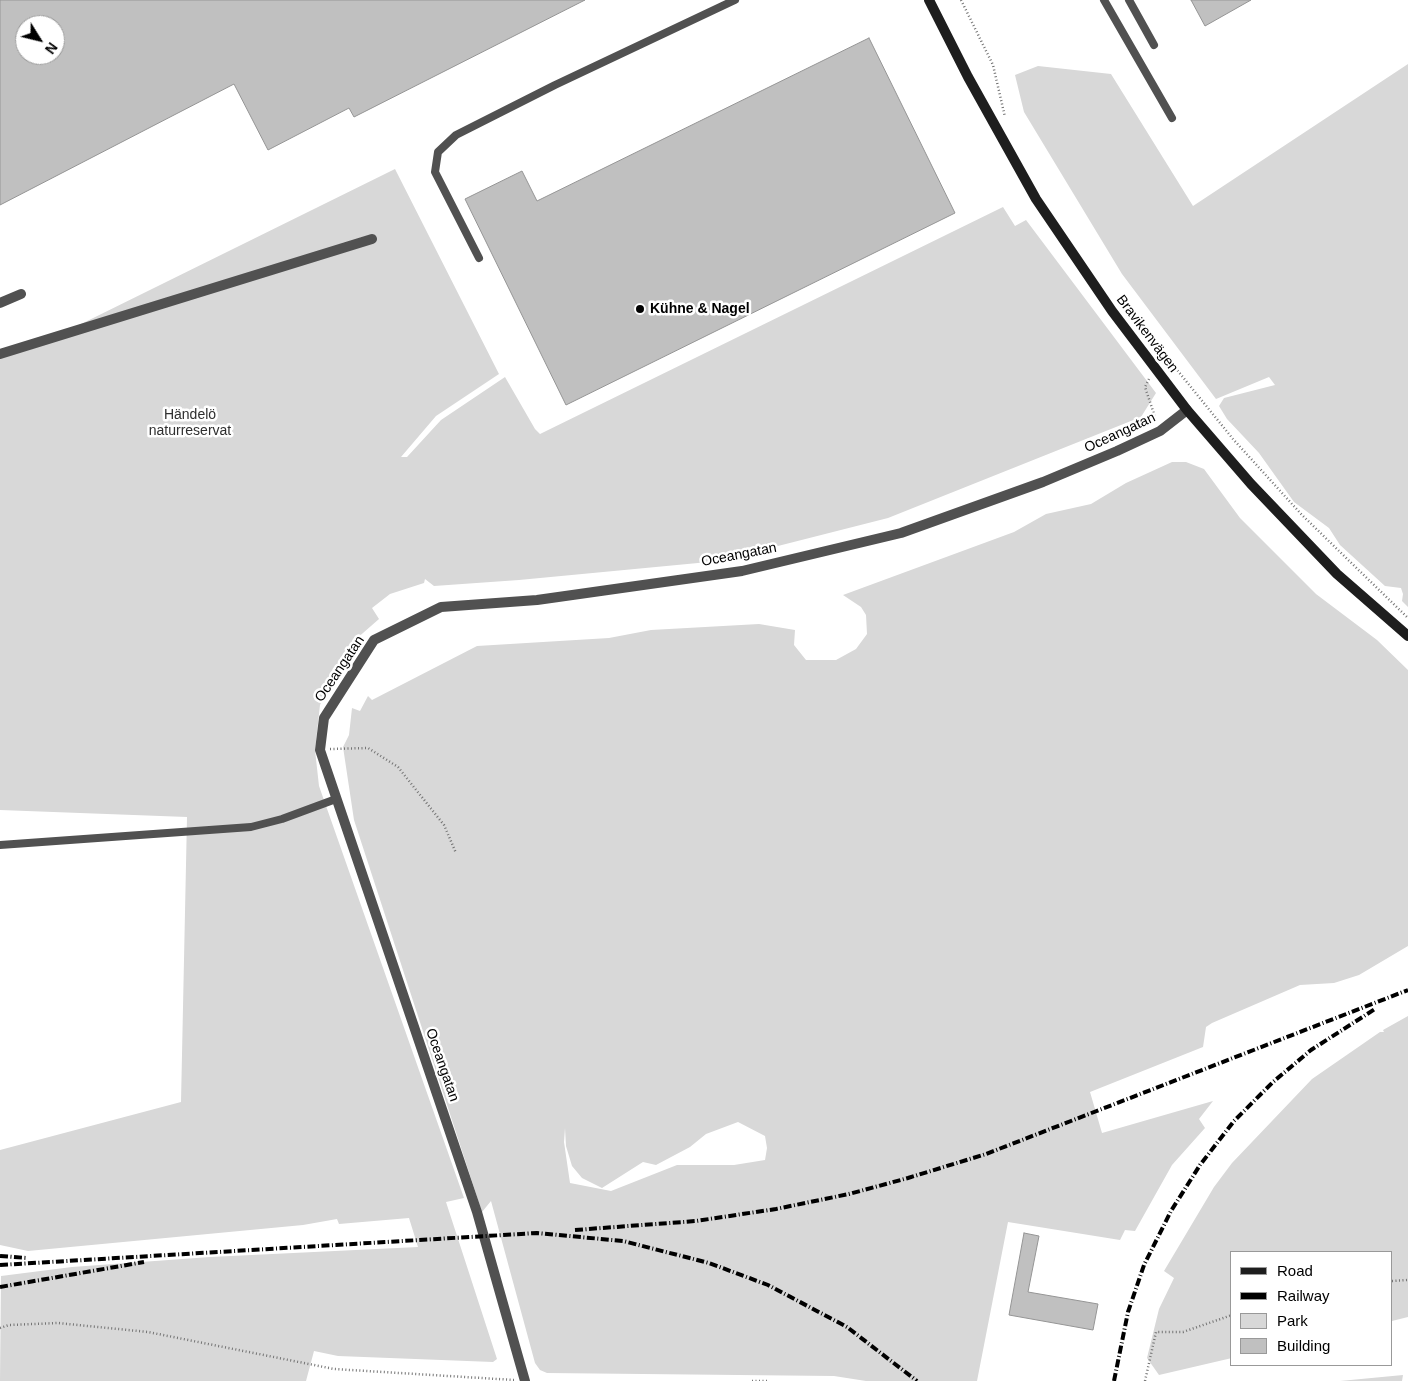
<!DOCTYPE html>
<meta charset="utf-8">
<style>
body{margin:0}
#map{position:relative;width:1408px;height:1381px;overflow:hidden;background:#fff;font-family:Helvetica,sans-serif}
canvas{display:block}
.legend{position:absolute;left:1230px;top:1251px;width:162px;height:115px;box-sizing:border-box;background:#fff;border:1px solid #999;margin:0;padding:6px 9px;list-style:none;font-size:15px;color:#000}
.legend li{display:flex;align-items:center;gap:10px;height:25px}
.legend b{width:25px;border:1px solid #999}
.north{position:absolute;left:15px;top:15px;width:50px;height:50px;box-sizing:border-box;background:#fff;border:1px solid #999;border-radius:50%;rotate:126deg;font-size:14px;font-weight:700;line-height:20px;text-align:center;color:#000}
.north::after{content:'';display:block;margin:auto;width:18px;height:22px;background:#000;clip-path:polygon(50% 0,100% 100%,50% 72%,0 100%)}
</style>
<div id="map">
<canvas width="1408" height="1381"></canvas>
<ul class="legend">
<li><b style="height:6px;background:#1e1e1e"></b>Road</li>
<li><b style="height:6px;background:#000"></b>Railway</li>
<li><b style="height:14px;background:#d8d8d8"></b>Park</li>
<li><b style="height:14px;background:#c0c0c0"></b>Building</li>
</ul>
<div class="north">N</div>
</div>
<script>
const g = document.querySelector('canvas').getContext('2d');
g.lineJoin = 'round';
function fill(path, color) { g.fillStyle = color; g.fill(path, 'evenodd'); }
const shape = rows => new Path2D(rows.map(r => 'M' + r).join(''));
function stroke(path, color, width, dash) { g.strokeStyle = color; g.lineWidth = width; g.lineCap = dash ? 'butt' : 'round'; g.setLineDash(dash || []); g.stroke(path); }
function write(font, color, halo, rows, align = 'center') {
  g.font = font + ' Helvetica,sans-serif'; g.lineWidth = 5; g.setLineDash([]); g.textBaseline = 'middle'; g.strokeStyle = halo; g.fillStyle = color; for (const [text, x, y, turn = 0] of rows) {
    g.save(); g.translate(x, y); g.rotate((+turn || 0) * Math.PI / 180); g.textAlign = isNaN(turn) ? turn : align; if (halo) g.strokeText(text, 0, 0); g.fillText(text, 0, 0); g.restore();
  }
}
const green = shape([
 [1408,64,1408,607,1402,601,1403,594,1401,588,1385,586,1340,545,1329,528,1294,502,1259,453,1227,419,1219,406,1224,398,1275,385,1269,377,1216,399,1122,274,1024,112,1015,75,1038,66,1111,74,1193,206],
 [395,169,499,374,436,416,401,457,407,457,441,420,505,377,535,429,540,434,1003,207,1015,226,1026,220,1156,393,1141,417,888,518,719,561,519,580,434,586,425,579,424,583,390,594,372,608,379,619,355,640,334,672,320,705,315,750,319,786,464,1198,446,1202,497,1359,493,1362,338,1356,314,1351,306,1381,0,1381,1,1276,72,1267,210,1257,418,1247,409,1218,339,1224,337,1219,303,1225,28,1251,0,1245,0,1150,181,1102,187,817,0,810,0,352,77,326],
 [1172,462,1186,462,1204,469,1240,518,1316,594,1377,640,1408,670,1408,946,1359,975,1334,983,1300,985,1212,1023,1206,1027,1203,1047,1090,1092,1102,1133,1213,1101,1199,1119,1205,1128,1172,1165,1135,1231,1125,1230,1120,1240,1008,1222,977,1381,866,1381,834,1376,547,1373,540,1370,535,1363,491,1201,482,1212,354,820,343,747,349,735,352,708,360,711,368,696,372,700,477,646,609,638,651,630,759,624,795,630,794,645,806,660,836,660,856,649,867,634,866,615,861,607,843,595,1014,532,1046,514,1091,504,1126,483],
 [738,1122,765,1136,767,1148,765,1160,734,1165,677,1165,611,1191,570,1183,564,1142,565,1128,566,1146,572,1166,582,1178,602,1188,643,1162,656,1165,690,1147,706,1134],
 [1408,1016,1408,1317,1392,1321,1392,1252,1232,1252,1232,1358,1159,1375,1147,1358,1159,1309,1174,1278,1164,1271,1214,1187,1232,1163,1312,1079,1380,1032,1384,1032,1383,1030],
 [1403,1375,1402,1381,1340,1381]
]);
const building = shape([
 [0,0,585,0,354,117,349,108,268,150,234,84,0,205,0,0],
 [25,25,55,25,55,55,25,55,25,25],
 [1191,0,1251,0,1205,26,1191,0],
 [869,38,955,213,566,405,465,199,522,171,537,201,869,38],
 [1024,1233,1039,1236,1028,1292,1098,1304,1093,1330,1009,1315,1024,1233]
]);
const path = shape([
 [961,0,993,65,1005,117],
 [1118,297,1233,439,1302,515,1408,618],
 [1149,379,1145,387,1156,420],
 [330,749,368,748,398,767,444,825,456,853],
 [1392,1281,1408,1280],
 [0,1328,9,1325,58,1323,148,1332,334,1369,514,1380],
 [752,1381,768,1381],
 [1145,1381,1156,1332,1183,1332,1232,1315]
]);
const lane = shape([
 [1104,0,1172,118],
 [1129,0,1154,45],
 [479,258,435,172,438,152,456,135,555,85,735,0],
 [0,845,251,827,282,819,336,799]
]);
const street = shape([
 [0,303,21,294],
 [0,354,372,239],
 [525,1381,477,1212,320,750,324,718,374,640,441,607,537,600,742,571,901,533,1043,482,1117,451,1160,431,1187,410]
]);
const secondary = shape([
 [929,0,968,77,1036,199,1112,311,1187,410,1251,484,1337,574,1408,636]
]);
const rail = shape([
 [575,1230,696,1221,776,1209,849,1194,908,1178,986,1154,1408,990],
 [0,1256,27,1258],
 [0,1265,537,1233,623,1241,709,1263,768,1285,847,1327,917,1381],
 [0,1287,144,1262],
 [1114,1381,1128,1312,1144,1265,1171,1211,1200,1165,1234,1121,1273,1082,1311,1050,1375,1009]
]);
const markers = [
 [640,309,5,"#000"]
];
const poiNames = [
 ["Kühne & Nagel",650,309]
];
const streetNames = [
 ["Bravikenvägen",1147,334,53],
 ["Oceangatan",1120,433,-25],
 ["Oceangatan",739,555,-11],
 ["Oceangatan",340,669,-56],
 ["Oceangatan",442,1065,71]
];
const parkNames = [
 ["Händelö",190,415],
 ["naturreservat",190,431]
];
fill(green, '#d8d8d8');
fill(building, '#c0c0c0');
stroke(building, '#959595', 1);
stroke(path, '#737373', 2.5, [1, 2.5]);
stroke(lane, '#515151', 8);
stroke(street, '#515151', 10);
stroke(secondary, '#1e1e1e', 10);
stroke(rail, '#000', 4, [8, 2.5, 1, 2.5]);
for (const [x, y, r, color] of markers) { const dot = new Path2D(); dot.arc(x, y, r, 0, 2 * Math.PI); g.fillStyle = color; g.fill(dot); stroke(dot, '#fff', 2); }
write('bold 14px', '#000', '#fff', poiNames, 'left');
write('14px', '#000', '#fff', streetNames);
write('14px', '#2f2f2f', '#fff', parkNames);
</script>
